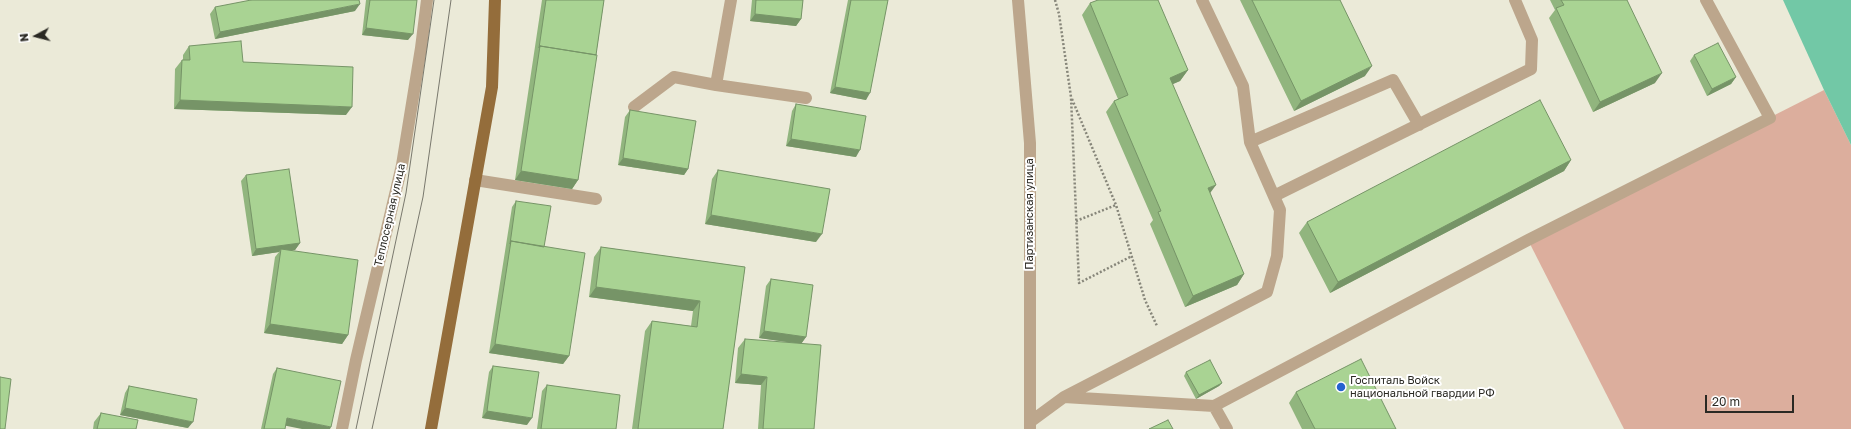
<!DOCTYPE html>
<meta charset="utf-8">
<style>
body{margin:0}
#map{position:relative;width:1851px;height:429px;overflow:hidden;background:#ebead8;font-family:"Golos Text",sans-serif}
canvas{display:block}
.north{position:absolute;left:16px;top:16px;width:40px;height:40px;-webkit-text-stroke:3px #fff;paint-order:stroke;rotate:263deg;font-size:11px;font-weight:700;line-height:16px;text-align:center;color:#2a2923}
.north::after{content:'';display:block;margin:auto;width:14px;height:18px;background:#2a2923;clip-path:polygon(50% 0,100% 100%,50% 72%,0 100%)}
.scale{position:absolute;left:1705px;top:395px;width:89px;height:18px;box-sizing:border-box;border:2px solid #2a2923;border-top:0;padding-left:5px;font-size:12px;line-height:14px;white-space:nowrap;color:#2a2923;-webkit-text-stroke:3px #fff;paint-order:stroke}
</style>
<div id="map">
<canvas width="1851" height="429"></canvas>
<div class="north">N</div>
<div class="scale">20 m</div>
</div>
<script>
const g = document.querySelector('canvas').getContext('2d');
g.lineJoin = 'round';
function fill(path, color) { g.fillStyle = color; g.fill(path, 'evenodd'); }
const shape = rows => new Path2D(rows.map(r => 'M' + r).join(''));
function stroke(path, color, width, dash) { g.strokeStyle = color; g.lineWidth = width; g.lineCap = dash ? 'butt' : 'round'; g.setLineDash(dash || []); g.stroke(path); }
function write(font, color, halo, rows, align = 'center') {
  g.font = font + ' "Golos Text",sans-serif'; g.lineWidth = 4; g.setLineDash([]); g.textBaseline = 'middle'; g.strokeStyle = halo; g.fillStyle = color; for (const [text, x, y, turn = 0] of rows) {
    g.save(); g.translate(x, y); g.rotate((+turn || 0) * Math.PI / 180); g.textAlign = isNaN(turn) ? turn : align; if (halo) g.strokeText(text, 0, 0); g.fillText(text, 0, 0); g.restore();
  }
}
const green = shape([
 [1824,90,1851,145,1851,429,1624,429,1528,240]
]);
const water = shape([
 [1783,0,1851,0,1851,145,1824,90]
]);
const path = shape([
 [1055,0,1059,14,1071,97,1079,283,1132,256],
 [1072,99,1116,205,1145,300,1157,326],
 [1076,221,1116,205]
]);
const minor = shape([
 [1018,0,1030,143,1030,428],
 [716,85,806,98],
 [634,107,674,77,716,85,731,0],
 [1250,142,1393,80,1419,125],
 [475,180,596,199],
 [1274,196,1531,69,1532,40,1515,0],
 [1064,397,1214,406,1227,429],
 [1214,406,1528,240,1770,118,1706,0],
 [1030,422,1064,397,1267,292,1277,256,1280,210,1250,142,1243,86,1202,0],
 [342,429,356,360,402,165,421,48,427,0]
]);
const major = shape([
 [431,429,492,87,495,0]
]);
const tram = shape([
 [356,429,406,193,434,0],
 [372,429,423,197,451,0]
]);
const wall = shape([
 [366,0,417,0,408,40,362,35],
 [542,0,604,0,578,180,572,189,515,180],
 [752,0,803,0,801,19,796,26,750,21],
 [848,0,888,0,866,100,830,93],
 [1240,0,1340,0,1365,76,1294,111],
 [1550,0,1627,0,1655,83,1593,112,1549,18,1555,10],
 [1090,3,1188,70,1180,81,1172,84,1210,193,1244,274,1237,285,1185,307,1150,224,1153,220,1106,112,1114,101,1118,99,1082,15],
 [215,7,355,11,215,39,210,14],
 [189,46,243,62,346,115,174,109,175,69,182,60,183,60,183,55],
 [1694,55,1736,77,1731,84,1707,96,1690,61],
 [796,104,856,157,786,146,792,111],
 [630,110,688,169,684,175,618,165,625,117],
 [1571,160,1564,171,1330,293,1299,233,1307,222],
 [718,170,816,242,705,224,712,179],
 [246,175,300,243,295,250,292,250,348,335,342,344,264,333,275,257,279,252,252,256,241,181],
 [516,201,544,247,569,356,563,364,489,353,512,207],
 [601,247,745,267,723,429,632,429,645,331,652,321,691,326,693,311,589,297,594,257],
 [771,279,806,337,801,344,759,338,766,286],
 [745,339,814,429,758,429,761,385,735,383,738,348],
 [493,366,527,425,482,418,489,372],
 [277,368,285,425,285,429,261,429,273,374],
 [1186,372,1222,383,1219,386,1196,399,1184,376],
 [547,385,616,429,537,429,542,391],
 [129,386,188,428,120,415,125,393],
 [1296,392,1396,429,1302,429,1289,403],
 [101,413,136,429,93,429,94,422]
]);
const shadedWall = shape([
 [360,4,355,11,215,39,220,32],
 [755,14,801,19,796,26,750,21],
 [366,28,413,34,408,40,362,35],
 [1372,66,1365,76,1294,111,1301,101],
 [1188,70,1180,81,1162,89,1170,78],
 [1662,73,1655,83,1593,112,1600,102],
 [1736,77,1731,84,1707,96,1712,89],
 [835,87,870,93,866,100,830,93],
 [180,100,352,107,346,115,174,109],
 [791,139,860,150,856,157,786,146],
 [623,158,688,169,684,175,618,165],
 [1571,160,1564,171,1330,293,1338,282],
 [521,171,578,180,572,189,515,180],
 [1216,185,1208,196,1208,188],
 [711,215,822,234,816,242,705,224],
 [300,243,295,250,281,252,281,249,279,252,252,256,256,249],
 [1244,274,1237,285,1185,307,1193,296],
 [596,287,700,301,693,311,589,297],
 [270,324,348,335,342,344,264,333],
 [764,331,806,337,801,344,759,338],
 [495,344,569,356,563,364,489,353],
 [741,374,767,377,761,385,735,383],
 [1222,383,1219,386,1196,399,1199,395],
 [125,408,193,422,188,428,120,415],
 [487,411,532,418,527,425,482,418],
 [287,418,331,427,330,429,302,429,282,425]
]);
const building = shape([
 [251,0,359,0,360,4,220,32,215,7,251,0],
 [370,0,417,0,413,34,366,28,370,0],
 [546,0,604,0,596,55,540,46,539,48,546,0],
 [756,0,803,0,801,19,755,14,756,0],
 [851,0,888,0,870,93,835,87,851,0],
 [1098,0,1158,0,1188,70,1170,78,1216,185,1208,188,1244,274,1193,296,1158,212,1161,211,1114,101,1128,95,1090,3,1098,0],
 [1252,0,1340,0,1372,66,1301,101,1252,0],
 [1561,0,1627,0,1662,73,1600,102,1556,8,1564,5,1561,0],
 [241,41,243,62,353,67,352,107,180,100,182,60,190,60,189,46,241,41],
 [1718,43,1736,77,1712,89,1694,55,1718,43],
 [540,46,597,55,578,180,521,171,540,46],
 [1540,100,1571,160,1338,282,1307,222,1540,100],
 [796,104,866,116,860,150,791,139,796,104],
 [630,110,696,121,688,169,623,158,630,110],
 [289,169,300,243,256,249,246,175,289,169],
 [718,170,830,189,822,234,711,215,718,170],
 [516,201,551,206,544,247,511,241,510,244,516,201],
 [511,241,585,253,569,356,495,344,511,241],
 [601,247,745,267,723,429,638,429,652,321,697,327,700,301,596,287,601,247],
 [281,249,358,260,348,335,270,324,281,249],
 [771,279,813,285,806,337,764,331,771,279],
 [745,339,821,345,814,429,763,429,767,377,741,374,745,339],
 [1361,359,1396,429,1315,429,1296,392,1361,359],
 [1210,360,1222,383,1199,395,1186,372,1210,360],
 [493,366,539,372,532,418,487,411,493,366],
 [277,368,341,381,331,427,287,418,285,429,264,429,277,368],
 [0,377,11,379,5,429,0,429,0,377],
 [547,385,620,395,616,429,541,429,547,385],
 [129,386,197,399,193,422,125,408,129,386],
 [101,413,138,420,136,429,97,429,101,413],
 [1168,420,1173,429,1149,429,1168,420]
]);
const markers = [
 [1341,387,5,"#2562cf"]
];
const streetNames = [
 ["Партизанская улица",1030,214,-90],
 ["Теплосерная улица",390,215,-77]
];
const poiNames = [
 ["Госпиталь Войск",1350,381],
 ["национальной гвардии РФ",1350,394]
];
fill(green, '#dcae9d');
fill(water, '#72c8a6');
stroke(path, '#87867a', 2.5, [2, 2]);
stroke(minor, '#bca68c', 12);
stroke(major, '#946d3b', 12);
stroke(tram, '#79786d', 1);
fill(wall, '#91b57e');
fill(shadedWall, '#769467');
fill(building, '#a9d393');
stroke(building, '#769467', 1);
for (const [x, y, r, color] of markers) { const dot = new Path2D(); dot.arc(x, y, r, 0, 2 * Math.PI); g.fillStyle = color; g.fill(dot); stroke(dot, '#fff', 1.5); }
write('11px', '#2a2923', '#fff', streetNames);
write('11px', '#2a2923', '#fff', poiNames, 'left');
</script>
